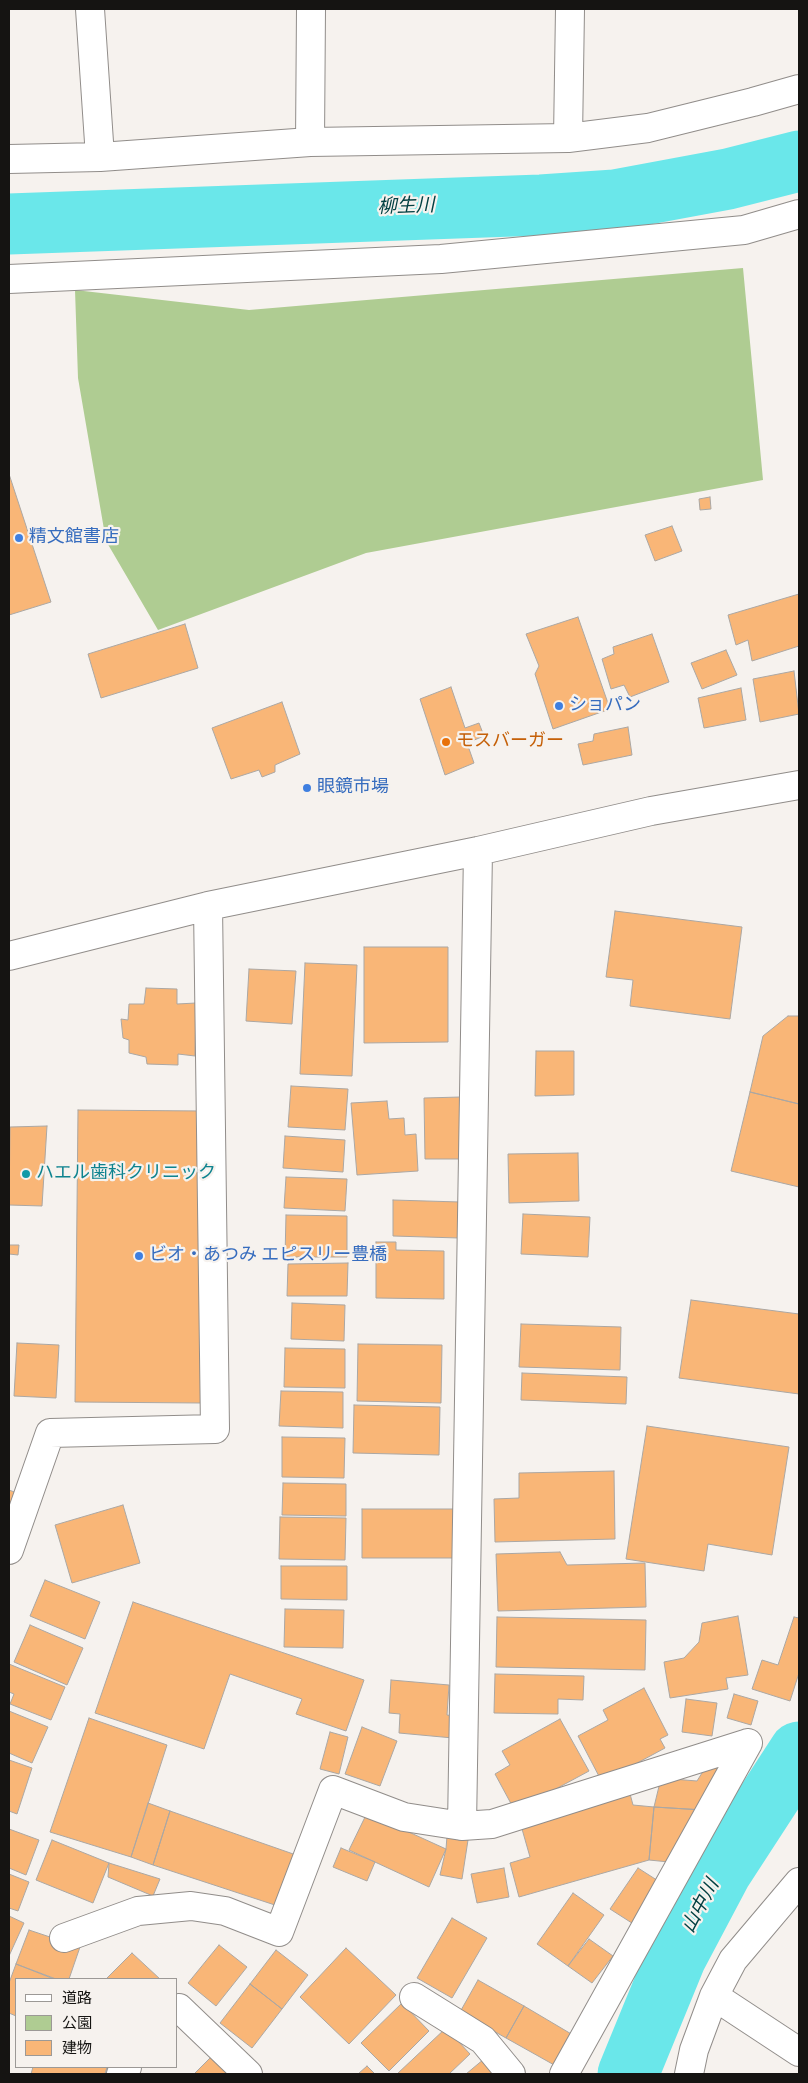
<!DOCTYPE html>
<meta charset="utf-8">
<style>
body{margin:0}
#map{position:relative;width:808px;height:2083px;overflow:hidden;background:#f6f2ee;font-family:Overpass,"Noto Sans JP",sans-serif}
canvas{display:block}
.frame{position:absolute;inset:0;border:10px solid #151412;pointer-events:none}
.legend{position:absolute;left:15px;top:1978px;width:162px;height:90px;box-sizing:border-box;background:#f6f2ee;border:1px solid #9c9996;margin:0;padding:6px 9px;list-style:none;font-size:15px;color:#151412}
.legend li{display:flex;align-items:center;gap:10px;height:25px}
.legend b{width:25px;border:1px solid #9c9996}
</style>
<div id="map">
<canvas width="808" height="2083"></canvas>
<div class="frame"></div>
<ul class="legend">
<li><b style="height:6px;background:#fff"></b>道路</li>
<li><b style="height:14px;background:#afcc92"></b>公園</li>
<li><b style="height:14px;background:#f9b677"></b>建物</li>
</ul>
</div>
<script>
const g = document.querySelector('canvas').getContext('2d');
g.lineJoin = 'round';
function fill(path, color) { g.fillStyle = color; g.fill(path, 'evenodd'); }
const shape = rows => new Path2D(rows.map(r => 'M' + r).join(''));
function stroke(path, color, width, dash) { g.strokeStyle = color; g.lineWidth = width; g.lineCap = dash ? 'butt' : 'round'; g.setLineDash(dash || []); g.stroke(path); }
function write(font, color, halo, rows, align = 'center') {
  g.font = font + ' Overpass,"Noto Sans JP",sans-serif'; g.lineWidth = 4.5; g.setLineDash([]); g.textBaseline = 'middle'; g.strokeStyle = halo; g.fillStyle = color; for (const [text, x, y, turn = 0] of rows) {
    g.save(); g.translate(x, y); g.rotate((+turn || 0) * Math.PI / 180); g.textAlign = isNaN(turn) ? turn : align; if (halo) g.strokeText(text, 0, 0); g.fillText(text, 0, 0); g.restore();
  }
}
const green = shape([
 [743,268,763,480,366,553,158,630,106,541,78,378,75,290,249,310]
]);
const river = shape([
 [9,224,541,205,615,200,728,179,799,161],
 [628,2074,676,1957,721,1872,799,1752]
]);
const building = shape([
 [9,474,51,602,9,615,9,474],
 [710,497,711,509,700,510,699,499,710,497],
 [672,526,682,551,655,561,645,535,672,526],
 [799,594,799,646,752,661,748,640,736,645,728,615,799,594],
 [578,617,610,709,553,729,535,674,539,666,526,634,578,617],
 [185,624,198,668,101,698,88,654,185,624],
 [652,634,669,682,630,697,624,685,611,689,602,659,614,654,613,647,652,634],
 [726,650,737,675,702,689,691,663,726,650],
 [794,671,799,714,760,722,753,679,794,671],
 [451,687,465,728,479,723,484,736,467,743,474,763,445,775,420,699,451,687],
 [741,688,746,720,704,728,698,698,741,688],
 [282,702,300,754,275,765,275,772,262,777,259,770,231,779,212,728,282,702],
 [628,727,632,755,583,765,578,744,593,741,594,734,628,727],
 [615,911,742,927,730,1019,630,1006,633,980,606,977,615,911],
 [364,947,448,947,448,1042,364,1043,364,947],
 [305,963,357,965,352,1076,300,1074,305,963],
 [249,969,296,971,292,1024,246,1021,249,969],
 [146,988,177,989,177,1004,196,1003,195,1056,178,1054,178,1065,147,1064,146,1057,129,1053,129,1040,123,1038,121,1019,128,1020,129,1004,144,1004,146,988],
 [788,1016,799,1016,799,1104,750,1092,763,1036,788,1016],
 [536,1051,574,1051,574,1095,535,1096,536,1051],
 [291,1086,348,1089,345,1130,288,1127,291,1086],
 [750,1092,799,1104,799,1187,731,1171,750,1092],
 [461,1097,462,1159,425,1159,424,1098,461,1097],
 [387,1101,389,1119,404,1118,405,1135,416,1134,418,1171,357,1175,351,1103,387,1101],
 [78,1110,204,1111,201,1403,75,1402,78,1110],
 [47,1126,42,1206,9,1205,10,1127,47,1126],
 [285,1136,345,1140,343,1172,283,1168,285,1136],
 [578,1153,579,1201,509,1203,508,1154,578,1153],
 [286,1177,347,1179,345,1211,284,1208,286,1177],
 [393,1200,460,1202,459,1238,393,1236,393,1200],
 [523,1214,590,1217,588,1257,521,1254,523,1214],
 [286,1215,347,1216,347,1257,285,1257,286,1215],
 [376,1242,396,1242,396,1250,444,1251,444,1299,376,1298,376,1242],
 [9,1245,19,1245,18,1255,9,1254,9,1245],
 [348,1263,347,1296,287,1296,288,1264,348,1263],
 [691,1300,799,1314,799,1394,679,1378,691,1300],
 [292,1303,345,1305,344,1341,291,1339,292,1303],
 [521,1324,621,1327,620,1370,519,1367,521,1324],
 [17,1343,59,1345,56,1398,14,1396,17,1343],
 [358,1344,442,1345,441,1403,357,1401,358,1344],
 [285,1348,345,1349,345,1388,284,1387,285,1348],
 [522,1373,627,1377,626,1404,521,1400,522,1373],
 [281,1391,343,1392,343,1428,279,1426,281,1391],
 [354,1405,440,1407,439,1455,353,1453,354,1405],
 [647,1426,789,1447,772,1555,708,1544,704,1571,626,1559,647,1426],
 [282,1437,345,1438,344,1478,282,1477,282,1437],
 [614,1471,615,1539,495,1542,494,1499,519,1498,519,1473,614,1471],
 [283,1483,346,1484,346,1516,282,1515,283,1483],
 [9,1490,17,1493,9,1517,9,1490],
 [123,1505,140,1563,72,1583,55,1525,123,1505],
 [362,1509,455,1509,454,1558,362,1558,362,1509],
 [280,1517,346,1518,345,1560,279,1559,280,1517],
 [560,1552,567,1565,645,1563,646,1607,498,1611,496,1554,560,1552],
 [281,1566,347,1566,347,1600,281,1599,281,1566],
 [45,1580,100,1602,85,1639,30,1616,45,1580],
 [133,1602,364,1680,346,1731,296,1714,302,1699,230,1674,204,1749,95,1713,133,1602],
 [285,1609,344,1610,343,1648,284,1647,285,1609],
 [738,1616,748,1675,726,1678,728,1689,670,1698,664,1662,684,1658,699,1642,702,1623,738,1616],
 [497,1617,646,1620,645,1670,496,1667,497,1617],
 [794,1617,799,1618,799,1673,790,1701,752,1689,762,1660,778,1665,794,1617],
 [30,1625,83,1648,67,1685,14,1662,30,1625],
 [9,1664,65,1687,51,1720,10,1704,14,1694,9,1692,9,1664],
 [495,1674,584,1676,583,1700,558,1699,558,1714,494,1713,495,1674],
 [391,1680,449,1685,447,1715,454,1716,453,1738,399,1733,400,1714,389,1713,391,1680],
 [644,1688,668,1735,660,1739,665,1748,602,1782,578,1736,608,1720,603,1710,644,1688],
 [734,1694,758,1701,751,1725,727,1718,734,1694],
 [686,1699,717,1703,712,1736,682,1732,686,1699],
 [9,1711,48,1727,32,1763,9,1753,9,1711],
 [89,1718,167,1745,131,1857,50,1832,89,1718],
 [560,1719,589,1771,515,1811,495,1774,510,1765,502,1751,560,1719],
 [362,1727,397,1741,380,1786,345,1774,362,1727],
 [330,1732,348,1737,339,1774,320,1769,330,1732],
 [9,1760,32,1768,17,1814,9,1811,9,1760],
 [707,1765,723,1768,703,1810,654,1807,661,1778,697,1781,707,1765],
 [629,1790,633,1805,654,1807,649,1860,519,1897,510,1863,530,1857,520,1822,629,1790],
 [148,1803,170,1811,153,1865,131,1857,148,1803],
 [654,1807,703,1810,669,1862,649,1860,654,1807],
 [170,1811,299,1856,281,1907,153,1865,170,1811],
 [367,1813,446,1849,429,1887,349,1850,367,1813],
 [9,1829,39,1840,26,1875,9,1868,9,1829],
 [447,1836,468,1840,462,1879,440,1875,446,1849,447,1836],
 [52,1840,109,1863,93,1903,36,1880,52,1840],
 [341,1848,375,1862,367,1881,333,1867,341,1848],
 [109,1863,160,1879,153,1896,108,1877,109,1863],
 [504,1868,509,1897,477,1903,471,1874,504,1868],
 [638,1868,663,1884,635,1925,610,1909,638,1868],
 [9,1874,29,1882,18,1911,9,1908,9,1874],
 [573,1893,604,1915,568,1966,537,1944,573,1893],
 [9,1916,24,1923,9,1956,9,1916],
 [452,1918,487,1938,452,1998,417,1978,452,1918],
 [29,1930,80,1947,69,1979,56,1979,16,1964,29,1930],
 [589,1939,613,1956,592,1983,568,1966,589,1939],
 [219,1945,247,1967,216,2006,188,1983,219,1945],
 [346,1948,396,1995,349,2044,300,1997,346,1948],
 [276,1950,308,1975,282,2009,250,1984,276,1950],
 [132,1953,160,1979,106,1979,132,1953],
 [16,1964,54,1979,16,1979,16,2016,9,2013,9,1983,16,1964],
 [478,1980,524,2006,506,2038,460,2012,478,1980],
 [250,1984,282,2009,252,2048,220,2023,250,1984],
 [402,2003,429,2031,389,2071,361,2043,402,2003],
 [524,2006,573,2035,556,2066,506,2038,524,2006],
 [446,2028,470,2054,449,2074,397,2074,446,2028],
 [215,2053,236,2074,194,2074,215,2053],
 [484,2059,497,2074,466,2074,484,2059],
 [367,2066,375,2074,358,2074,367,2066],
 [33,2067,107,2067,105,2074,31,2074,33,2067]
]);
const minor = shape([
 [90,9,100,157],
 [568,138,570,9],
 [310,142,311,9],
 [9,159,100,157,310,142,568,138,648,128,753,102,799,89],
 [9,279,441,259,744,230,799,214],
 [9,956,208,906,478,851,651,811,799,785],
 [9,1550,50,1433,215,1429,208,906],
 [462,1826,478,851],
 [64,1938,138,1911,191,1906,225,1911,279,1932,333,1790,404,1817,462,1826,492,1824,748,1743],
 [714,1996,799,2052],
 [414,1997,483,2040,511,2074],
 [176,2011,179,2008,248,2074],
 [121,2074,127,2067],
 [564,2074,748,1743],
 [689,2074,694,2050,714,1996,733,1960,799,1882]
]);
const markers = [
 [19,538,5,"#3f7fe0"],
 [559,706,5,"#3f7fe0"],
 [446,742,5,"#e8710a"],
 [307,788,5,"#3f7fe0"],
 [26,1174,5,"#0f9aa8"],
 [139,1256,5,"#3f7fe0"]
];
const shopNames = [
 ["精文館書店",29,538],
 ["ショパン",569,706],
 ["眼鏡市場",317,788],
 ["ビオ・あつみ エピスリー豊橋",149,1256]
];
const foodNames = [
 ["モスバーガー",456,742]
];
const cultureNames = [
 ["ハエル歯科クリニック",36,1174]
];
const waterNames = [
 ["柳生川",406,208,-2],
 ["山中川",702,1907,-62]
];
fill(green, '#afcc92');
stroke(river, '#6ae7ea', 61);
fill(building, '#f9b677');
stroke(building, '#aba7a3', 1);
stroke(minor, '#918d8a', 30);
stroke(minor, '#fff', 28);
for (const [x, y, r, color] of markers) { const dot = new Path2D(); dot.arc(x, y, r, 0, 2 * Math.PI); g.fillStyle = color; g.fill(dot); stroke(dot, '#f6f2ee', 2); }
write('18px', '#366cbe', '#f6f2ee', shopNames, 'left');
write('18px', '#c56008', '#f6f2ee', foodNames, 'left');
write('18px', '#0d838f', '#f6f2ee', cultureNames, 'left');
write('italic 19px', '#024042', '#f6f2ee', waterNames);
</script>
